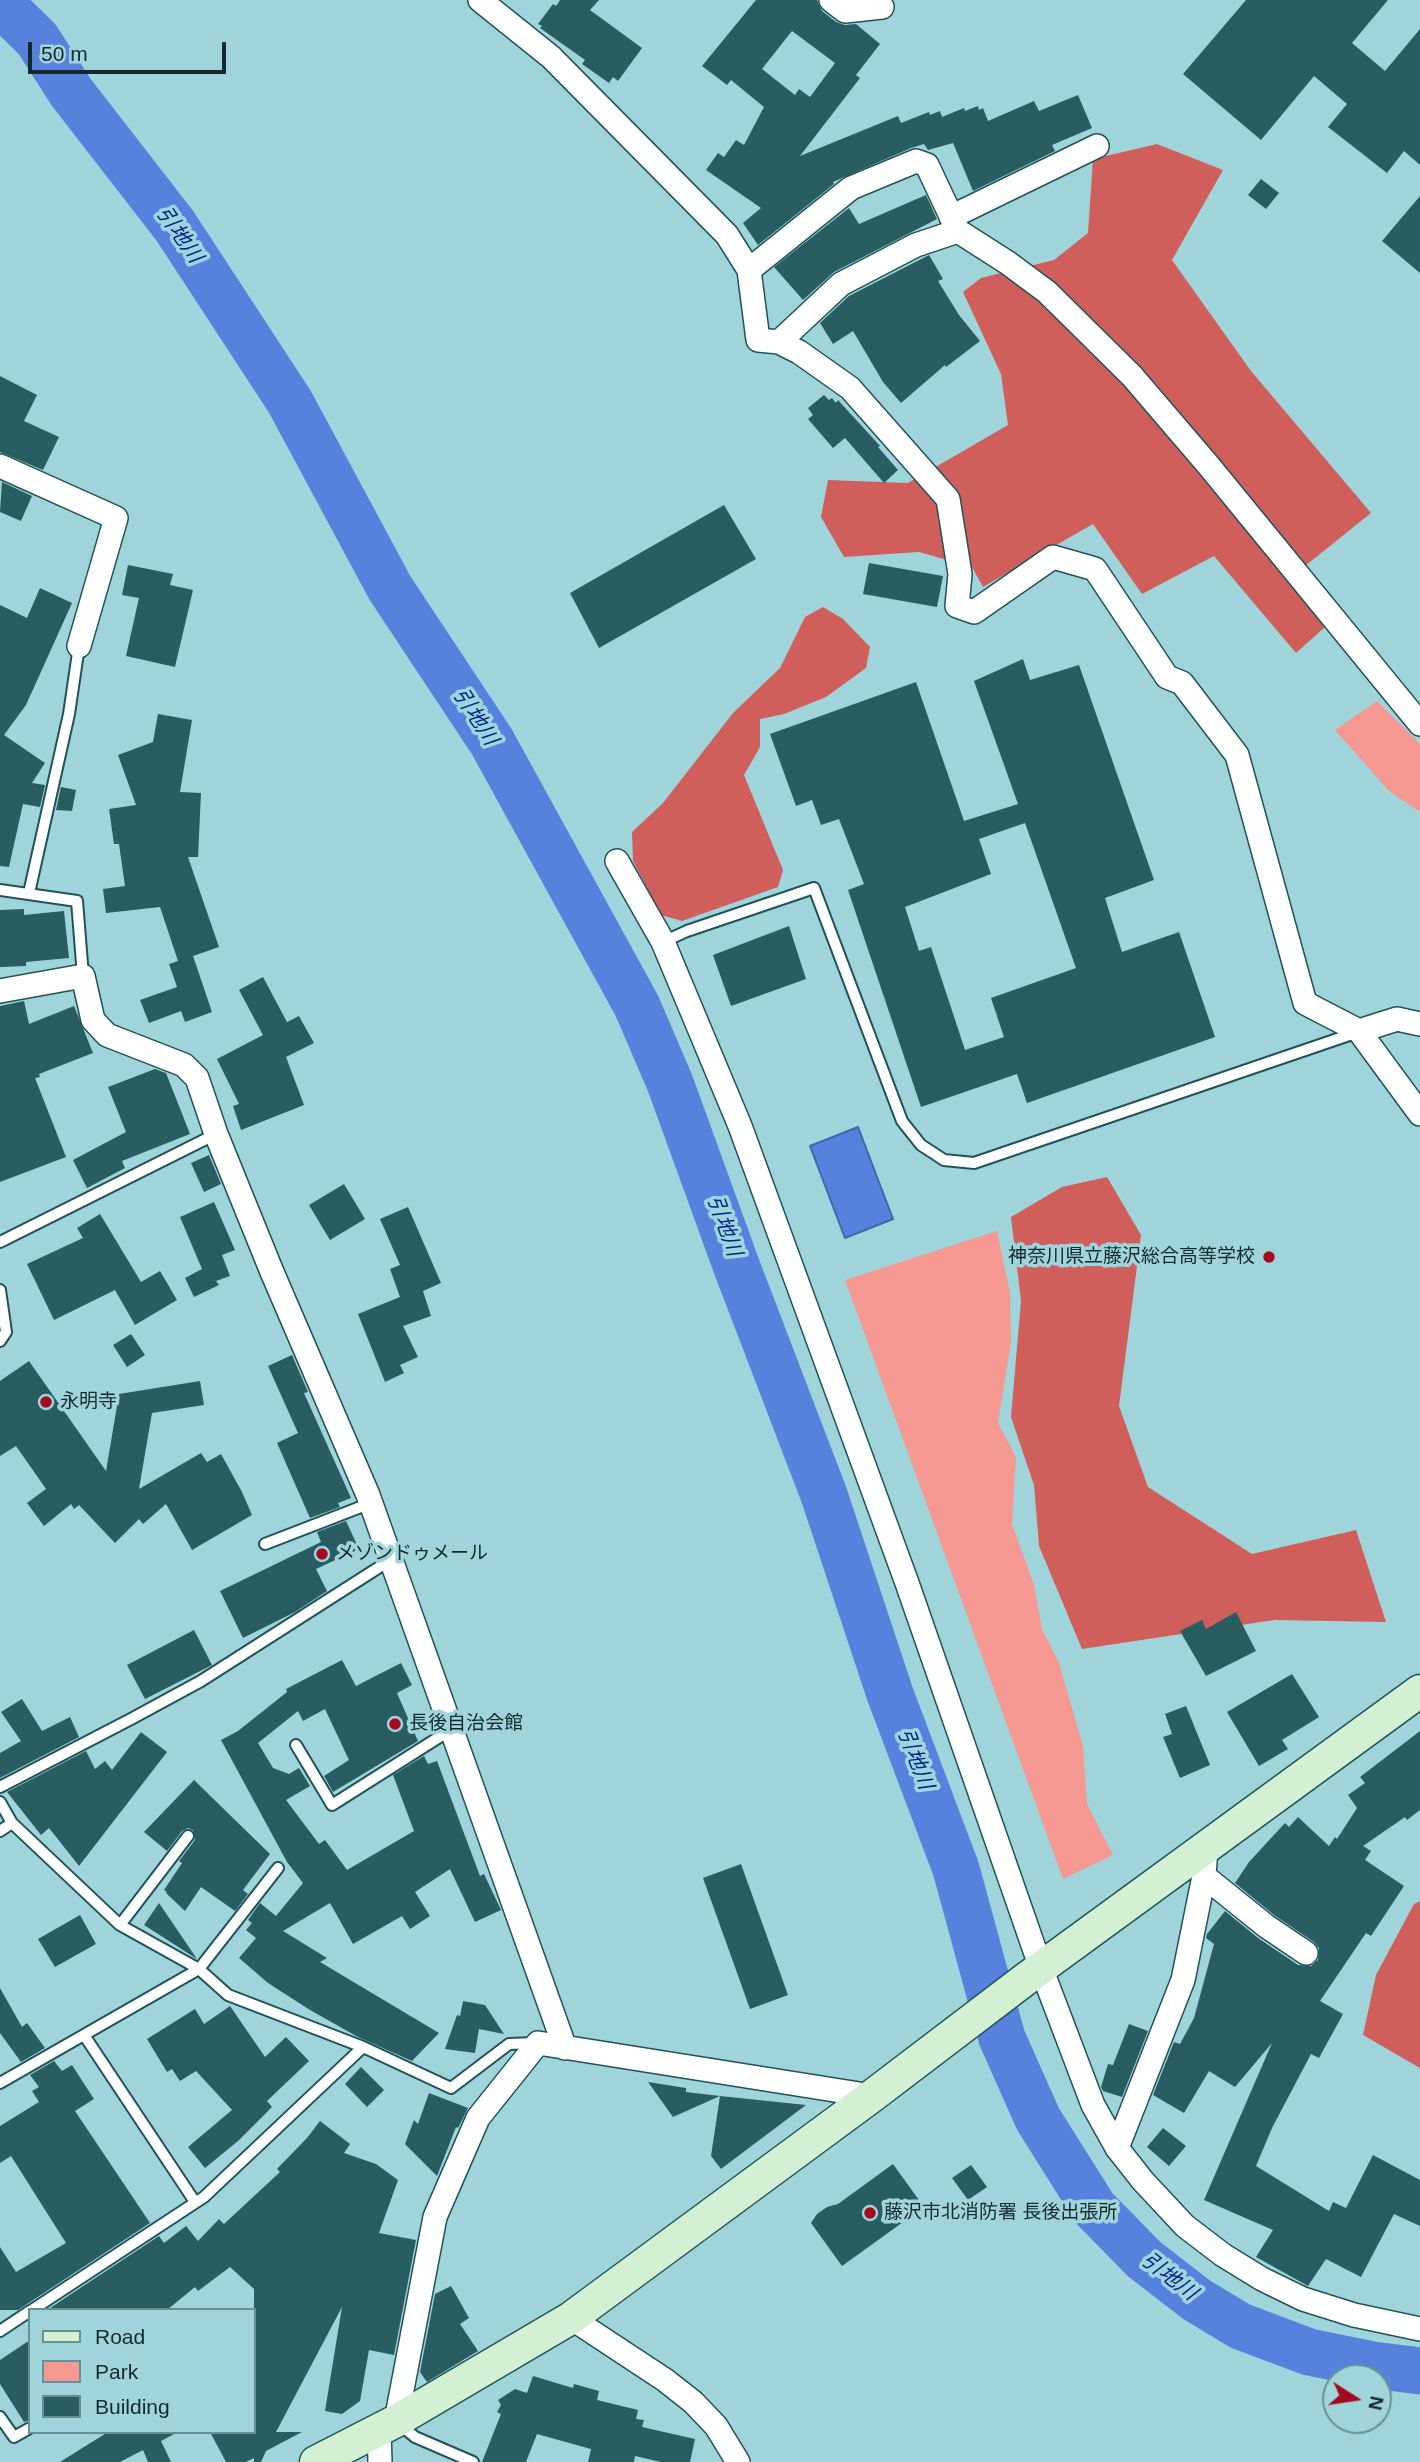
<!DOCTYPE html>
<meta charset="utf-8">
<style>
body{margin:0}
#map{position:relative;width:1420px;height:2462px;overflow:hidden;background:#9fd5da;font-family:Helvetica,sans-serif}
canvas{display:block}
.legend{position:absolute;left:28px;top:2308px;width:228px;height:126px;box-sizing:border-box;background:#9fd5da;border:2px solid #679094;margin:0;padding:9px 12px;list-style:none;font-size:21px;color:#13292b}
.legend li{display:flex;align-items:center;gap:14px;height:35px}
.legend b{width:35px;border:2px solid #679094}
.north{position:absolute;left:1322px;top:2364px;width:70px;height:70px;box-sizing:border-box;background:#9fd5da;border:2px solid #679094;border-radius:50%;rotate:102deg;font-size:19px;font-weight:700;line-height:28px;text-align:center;color:#13292b}
.north::after{content:'';display:block;margin:auto;width:24px;height:32px;background:#a50b20;clip-path:polygon(50% 0,100% 100%,50% 72%,0 100%)}
.scale{position:absolute;left:28px;top:42px;width:198px;height:32px;box-sizing:border-box;border:4px solid #13292b;border-top:0;padding-left:9px;font-size:21px;line-height:24px;white-space:nowrap;color:#13292b;-webkit-text-stroke:5px #9fd5da;paint-order:stroke}
</style>
<div id="map">
<canvas width="1420" height="2462"></canvas>
<ul class="legend">
<li><b style="height:9px;background:#d3f0d3"></b>Road</li>
<li><b style="height:19px;background:#f59892"></b>Park</li>
<li><b style="height:19px;background:#285d62"></b>Building</li>
</ul>
<div class="north">N</div>
<div class="scale">50 m</div>
</div>
<script>
const g = document.querySelector('canvas').getContext('2d');
g.lineJoin = 'round';
function fill(path, color) { g.fillStyle = color; g.fill(path, 'evenodd'); }
const shape = rows => new Path2D(rows.map(r => 'M' + r).join(''));
function stroke(path, color, width, dash) { g.strokeStyle = color; g.lineWidth = width; g.lineCap = dash ? 'butt' : 'round'; g.setLineDash(dash || []); g.stroke(path); }
function write(font, color, halo, rows, align = 'center') {
  g.font = font + ' Helvetica,"Noto Sans JP",sans-serif'; g.lineWidth = 7; g.setLineDash([]); g.textBaseline = 'middle'; g.strokeStyle = halo; g.fillStyle = color; for (const [text, x, y, turn = 0] of rows) {
    g.save(); g.translate(x, y); g.rotate((+turn || 0) * Math.PI / 180); g.textAlign = isNaN(turn) ? turn : align; if (halo) g.strokeText(text, 0, 0); g.fillText(text, 0, 0); g.restore();
  }
}
const green = shape([
 [1377,701,1420,744,1420,812,1389,791,1335,730],
 [997,1231,1010,1293,1011,1342,998,1423,1016,1457,1012,1524,1034,1585,1042,1629,1059,1663,1083,1746,1087,1804,1113,1855,1063,1879,845,1280]
]);
const forest = shape([
 [1157,144,1223,170,1172,260,1251,371,1371,513,1300,570,1335,618,1296,653,1214,556,1142,594,1093,524,983,587,972,567,919,552,844,557,821,517,828,480,908,483,1008,425,1001,374,963,292,981,278,1054,260,1088,233,1093,159],
 [823,607,843,619,870,647,866,668,826,697,784,714,760,719,760,747,744,775,783,870,778,887,682,921,661,915,633,861,632,832,663,803,733,713,780,668,805,617],
 [1107,1177,1141,1235,1119,1406,1148,1487,1252,1554,1356,1530,1386,1622,1274,1620,1082,1649,1039,1546,1034,1485,1011,1417,1021,1301,1011,1217,1062,1187],
 [1420,1901,1420,2068,1363,2035,1376,1975,1414,1904]
]);
const water = shape([
 [858,1127,893,1219,845,1238,810,1146,858,1127]
]);
const river = shape([
 [0,3,37,39,71,92,175,226,290,402,390,588,492,742,637,1006,670,1083,736,1265,824,1495,890,1694,956,1869,1002,2038,1038,2119,1094,2208,1144,2259,1197,2300,1240,2326,1309,2352,1373,2365,1420,2371]
]);
const building = shape([
 [560,0,599,0,590,10,642,48,618,81,613,77,609,83,582,64,585,60,540,28,542,26,538,24,553,4,556,6],
 [756,0,817,0,822,11,836,22,845,25,856,24,880,44,856,75,860,78,800,156,898,116,901,123,929,112,930,115,940,111,942,117,964,108,965,111,978,106,979,110,983,108,988,121,1034,101,1039,111,1078,95,1092,128,1052,145,1055,151,973,191,953,143,928,150,924,144,911,148,833,182,834,184,758,245,743,223,761,208,706,170,718,153,724,157,736,140,744,145,764,107,731,80,727,85,702,66],
 [792,31,835,63,810,97,799,89,795,95,762,69],
 [1246,0,1388,0,1352,43,1385,71,1420,29,1420,165,1404,151,1387,173,1328,127,1347,104,1314,76,1261,140,1183,74],
 [1261,179,1279,193,1266,209,1248,195],
 [926,195,937,219,834,272,803,300,774,267,849,208,859,224],
 [1420,196,1420,273,1382,241],
 [929,255,943,279,938,281,959,315,980,341,946,367,945,365,901,403,883,382,853,331,833,344,820,323,849,296],
 [0,376,37,395,24,421,59,437,43,470,0,452],
 [824,395,829,400,832,398,836,403,838,400,880,446,878,447,898,470,884,483,845,438,833,448,808,419,813,415,808,408],
 [2,482,32,496,21,521,0,512],
 [724,505,756,559,599,648,570,593],
 [869,563,943,576,937,607,863,594],
 [128,565,173,574,170,585,193,590,175,667,126,656,139,598,122,595],
 [40,588,72,603,26,705,4,735,45,763,32,783,45,785,40,807,23,804,9,867,0,866,0,605,27,618],
 [1023,659,1030,680,1079,665,1154,880,1105,898,1122,952,1179,932,1215,1037,1027,1103,1017,1074,921,1107,848,890,864,884,839,819,821,825,812,800,796,806,770,734,916,682,964,821,1018,804,974,681],
 [1025,823,1076,968,991,998,1004,1037,965,1050,931,947,919,951,905,907,991,874,979,839],
 [158,714,192,720,180,792,201,793,198,857,188,857,219,947,193,956,212,1012,185,1022,181,1011,149,1023,140,1000,177,987,169,964,178,961,160,907,106,913,103,889,125,886,119,844,114,844,109,809,136,805,118,755,153,742],
 [61,787,76,790,72,811,56,810],
 [24,909,24,915,64,911,69,958,26,962,26,966,0,967,0,910],
 [789,926,806,979,731,1006,713,955],
 [263,977,287,1022,299,1016,314,1043,286,1057,304,1105,241,1130,233,1106,239,1104,217,1059,263,1035,239,990],
 [24,1001,29,1024,74,1006,93,1053,39,1074,40,1077,35,1078,66,1157,0,1182,0,1006],
 [155,1069,166,1073,190,1134,122,1161,125,1168,87,1188,73,1160,126,1132,108,1087],
 [209,1155,221,1184,204,1192,191,1163],
 [344,1184,365,1219,330,1240,309,1205],
 [214,1202,235,1250,222,1255,230,1276,216,1281,219,1285,194,1297,185,1278,202,1269,180,1217],
 [408,1207,441,1283,423,1291,431,1316,403,1326,418,1357,400,1365,404,1373,385,1382,358,1314,400,1297,390,1269,400,1265,380,1219],
 [100,1214,141,1282,160,1271,177,1300,135,1325,115,1290,54,1320,27,1264,83,1238,77,1228],
 [131,1334,145,1355,127,1367,113,1345],
 [292,1355,308,1392,304,1393,351,1498,338,1503,340,1507,310,1518,277,1443,298,1433,268,1366],
 [29,1361,106,1471,119,1394,200,1381,204,1405,152,1413,139,1489,201,1453,207,1462,221,1454,242,1492,252,1515,192,1550,166,1504,143,1524,139,1519,115,1543,79,1505,74,1509,71,1504,44,1526,27,1503,46,1489,16,1446,0,1456,0,1381],
 [346,1521,359,1549,316,1569,327,1591,295,1612,243,1638,220,1591,321,1542,317,1532],
 [1236,1612,1256,1651,1206,1676,1180,1631,1202,1620,1206,1629],
 [194,1630,212,1665,145,1699,127,1665],
 [342,1660,356,1686,401,1663,412,1685,397,1693,418,1741,333,1792,324,1776,349,1760,325,1709,303,1721,298,1711,258,1743,273,1768,289,1774,299,1768,310,1786,286,1800,319,1844,325,1840,347,1870,414,1831,393,1775,424,1756,428,1764,437,1761,480,1876,484,1874,501,1910,475,1922,450,1869,415,1892,430,1916,410,1929,402,1916,353,1944,330,1903,283,1931,327,1958,320,1962,439,2033,412,2061,358,2037,310,2010,268,1983,239,1958,256,1938,246,1930,252,1923,248,1920,260,1903,276,1916,303,1883,287,1862,221,1740,238,1731,287,1692,286,1689],
 [1292,1674,1319,1717,1282,1740,1288,1749,1259,1766,1227,1712],
 [22,1699,42,1731,70,1717,79,1737,0,1778,0,1753,21,1741,1,1712],
 [1186,1706,1210,1765,1180,1778,1163,1737,1172,1734,1165,1714],
 [1420,1731,1420,1810,1407,1820,1405,1817,1363,1846,1371,1851,1365,1860,1404,1886,1371,1936,1366,1933,1320,2001,1343,2014,1319,2058,1311,2054,1272,2128,1256,2166,1329,2211,1333,2202,1346,2208,1373,2155,1420,2180,1420,2226,1394,2214,1361,2277,1326,2259,1308,2286,1256,2257,1273,2230,1204,2200,1272,2043,1235,2087,1209,2071,1184,2113,1153,2095,1174,2042,1180,2044,1194,2018,1214,1944,1206,1938,1207,1934,1225,1911,1258,1938,1298,1965,1311,1966,1318,1960,1319,1948,1314,1942,1274,1915,1235,1883,1249,1862,1285,1823,1289,1827,1298,1817,1329,1846,1335,1837,1337,1839,1357,1808,1348,1795,1365,1783,1360,1777],
 [141,1732,167,1752,79,1866,49,1828,41,1835,7,1792,86,1751,95,1769,105,1761,112,1770],
 [194,1780,270,1854,243,1890,248,1894,235,1911,201,1887,185,1911,166,1893,167,1892,164,1890,182,1863,179,1861,195,1840,193,1830,188,1828,182,1831,167,1851,144,1832],
 [741,1864,788,1995,750,2009,703,1878],
 [159,1903,197,1959,144,1925],
 [80,1915,96,1944,55,1967,38,1939],
 [0,1988,22,2027,27,2023,45,2048,21,2062,0,2033],
 [463,2001,485,2005,504,2034,479,2029,475,2053,445,2049,457,2015,460,2016],
 [230,2006,265,2057,286,2037,309,2061,267,2101,272,2107,238,2141,205,2168,188,2147,232,2110,196,2071,180,2081,172,2069,167,2072,147,2039,195,2009,204,2024],
 [1129,2024,1148,2031,1122,2097,1103,2091,1101,2087,1108,2064,1113,2065],
 [54,2061,62,2071,72,2065,94,2099,75,2111,150,2223,18,2310,0,2310,0,2247,16,2272,66,2243,11,2156,0,2163,0,2126,39,2102,32,2091,39,2087,30,2075],
 [361,2067,384,2090,367,2107,345,2084],
 [648,2082,686,2088,686,2092,720,2096,673,2117],
 [429,2093,468,2108,458,2128,456,2127,437,2176,405,2144,414,2120,418,2124],
 [720,2096,806,2105,721,2169,711,2156],
 [320,2121,350,2144,344,2153,376,2164,398,2180,379,2233,416,2240,394,2355,369,2350,360,2401,342,2414,325,2411,342,2307,276,2432,302,2432,266,2451,261,2462,254,2462,254,2458,246,2462,226,2462,210,2432,254,2432,254,2289,230,2267,198,2291,195,2287,167,2310,47,2310,159,2236,164,2243,186,2226,198,2241,219,2219,224,2224,280,2172,277,2169,307,2138],
 [1163,2128,1186,2146,1169,2166,1147,2147],
 [893,2164,924,2207,842,2266,811,2223,817,2214,827,2207,838,2204],
 [971,2165,987,2187,968,2200,952,2178],
 [451,2286,469,2318,460,2324,478,2351,427,2382,420,2372,435,2294],
 [30,2340,30,2420,24,2422,0,2384,0,2360],
 [533,2376,573,2388,574,2384,599,2391,597,2400,638,2410,636,2419,644,2420,642,2427,695,2439,690,2462,661,2462,635,2456,634,2462,588,2462,591,2449,537,2434,526,2462,482,2462,501,2414,497,2412,501,2405,498,2400,515,2389,527,2393],
 [108,2432,178,2432,161,2441,171,2462,148,2462,143,2450,120,2462,60,2462]
]);
const lane = shape([
 [0,890,77,901,83,976],
 [29,893,69,714,79,646],
 [663,942,687,931,814,888,902,1121,921,1145,944,1160,974,1163,1358,1032],
 [0,1242,216,1134],
 [0,1290,6,1332,0,1341],
 [265,1544,371,1503],
 [296,1745,332,1805,452,1729],
 [0,1787,131,1719,201,1681,392,1559],
 [0,1802,12,1823,120,1925,199,1969,228,1995,363,2047,451,2088,509,2044,535,2043],
 [0,1831,12,1823],
 [120,1925,188,1836],
 [84,2035,195,2202],
 [0,2083,199,1969,278,1868],
 [32,2310,204,2197,363,2047],
 [0,2331,30,2311],
 [0,2417,14,2437,30,2428],
 [398,2423,415,2437,473,2462]
]);
const street = shape([
 [480,0,551,57,727,235,749,270,758,340,779,342,799,352,850,388,948,499,960,574,957,606,974,612,1053,557,1095,569,1167,677,1182,683,1237,755,1305,1003,1359,1031,1420,1114],
 [831,0,845,11,882,7],
 [951,217,1097,146],
 [749,270,851,188,916,161,927,165,958,231,1008,263,1047,292,1132,376,1209,466,1420,724],
 [779,342,841,284,916,245,958,231],
 [0,466,116,518,79,646],
 [617,861,663,942,740,1126,907,1583,1041,1968,1093,2105,1117,2148,1143,2181,1185,2226,1223,2255,1262,2279,1303,2299,1354,2315,1420,2329],
 [0,991,83,976,93,1020,107,1035,184,1065,197,1078,216,1134,272,1272,368,1495,565,2048],
 [1359,1031,1397,1019,1420,1024],
 [1204,1876,1266,1926,1306,1953],
 [1117,2148,1183,1980,1204,1876,1206,1848],
 [571,2318,665,2380,693,2402,716,2426,738,2462],
 [396,2421,435,2217,478,2118,538,2043,872,2096],
 [379,2430,380,2462]
]);
const secondary = shape([
 [316,2462,396,2421,571,2318,872,2096,1027,1978,1420,1691]
]);
const markers = [
 [1269,1257,7,"#a50b20"],
 [46,1402,7,"#a50b20"],
 [322,1554,7,"#a50b20"],
 [395,1724,7,"#a50b20"],
 [870,2213,7,"#a50b20"]
];
const poiNames = [
 ["神奈川県立藤沢総合高等学校",1255,1257,"right"],
 ["永明寺",60,1402],
 ["メゾンドゥメール",336,1554],
 ["長後自治会館",409,1724],
 ["藤沢市北消防署 長後出張所",884,2213]
];
const waterNames = [
 ["引地川",179,235,55],
 ["引地川",475,717,57],
 ["引地川",724,1226,70],
 ["引地川",915,1759,69],
 ["引地川",1169,2277,38]
];
fill(green, '#f59892');
fill(forest, '#d05e5b');
fill(water, '#5681dd');
stroke(water, '#4267a8', 2);
stroke(river, '#5681dd', 47);
fill(building, '#285d62');
stroke(lane, '#1e5459', 14);
stroke(street, '#1e5459', 26);
stroke(secondary, '#1e5459', 35);
stroke(lane, '#fff', 10);
stroke(street, '#fff', 23);
stroke(secondary, '#d3f0d3', 32);
for (const [x, y, r, color] of markers) { const dot = new Path2D(); dot.arc(x, y, r, 0, 2 * Math.PI); g.fillStyle = color; g.fill(dot); stroke(dot, '#9fd5da', 2.5); }
write('19px', '#13292b', '#9fd5da', poiNames, 'left');
write('italic 21px', '#00228d', '#9fd5da', waterNames);
</script>
